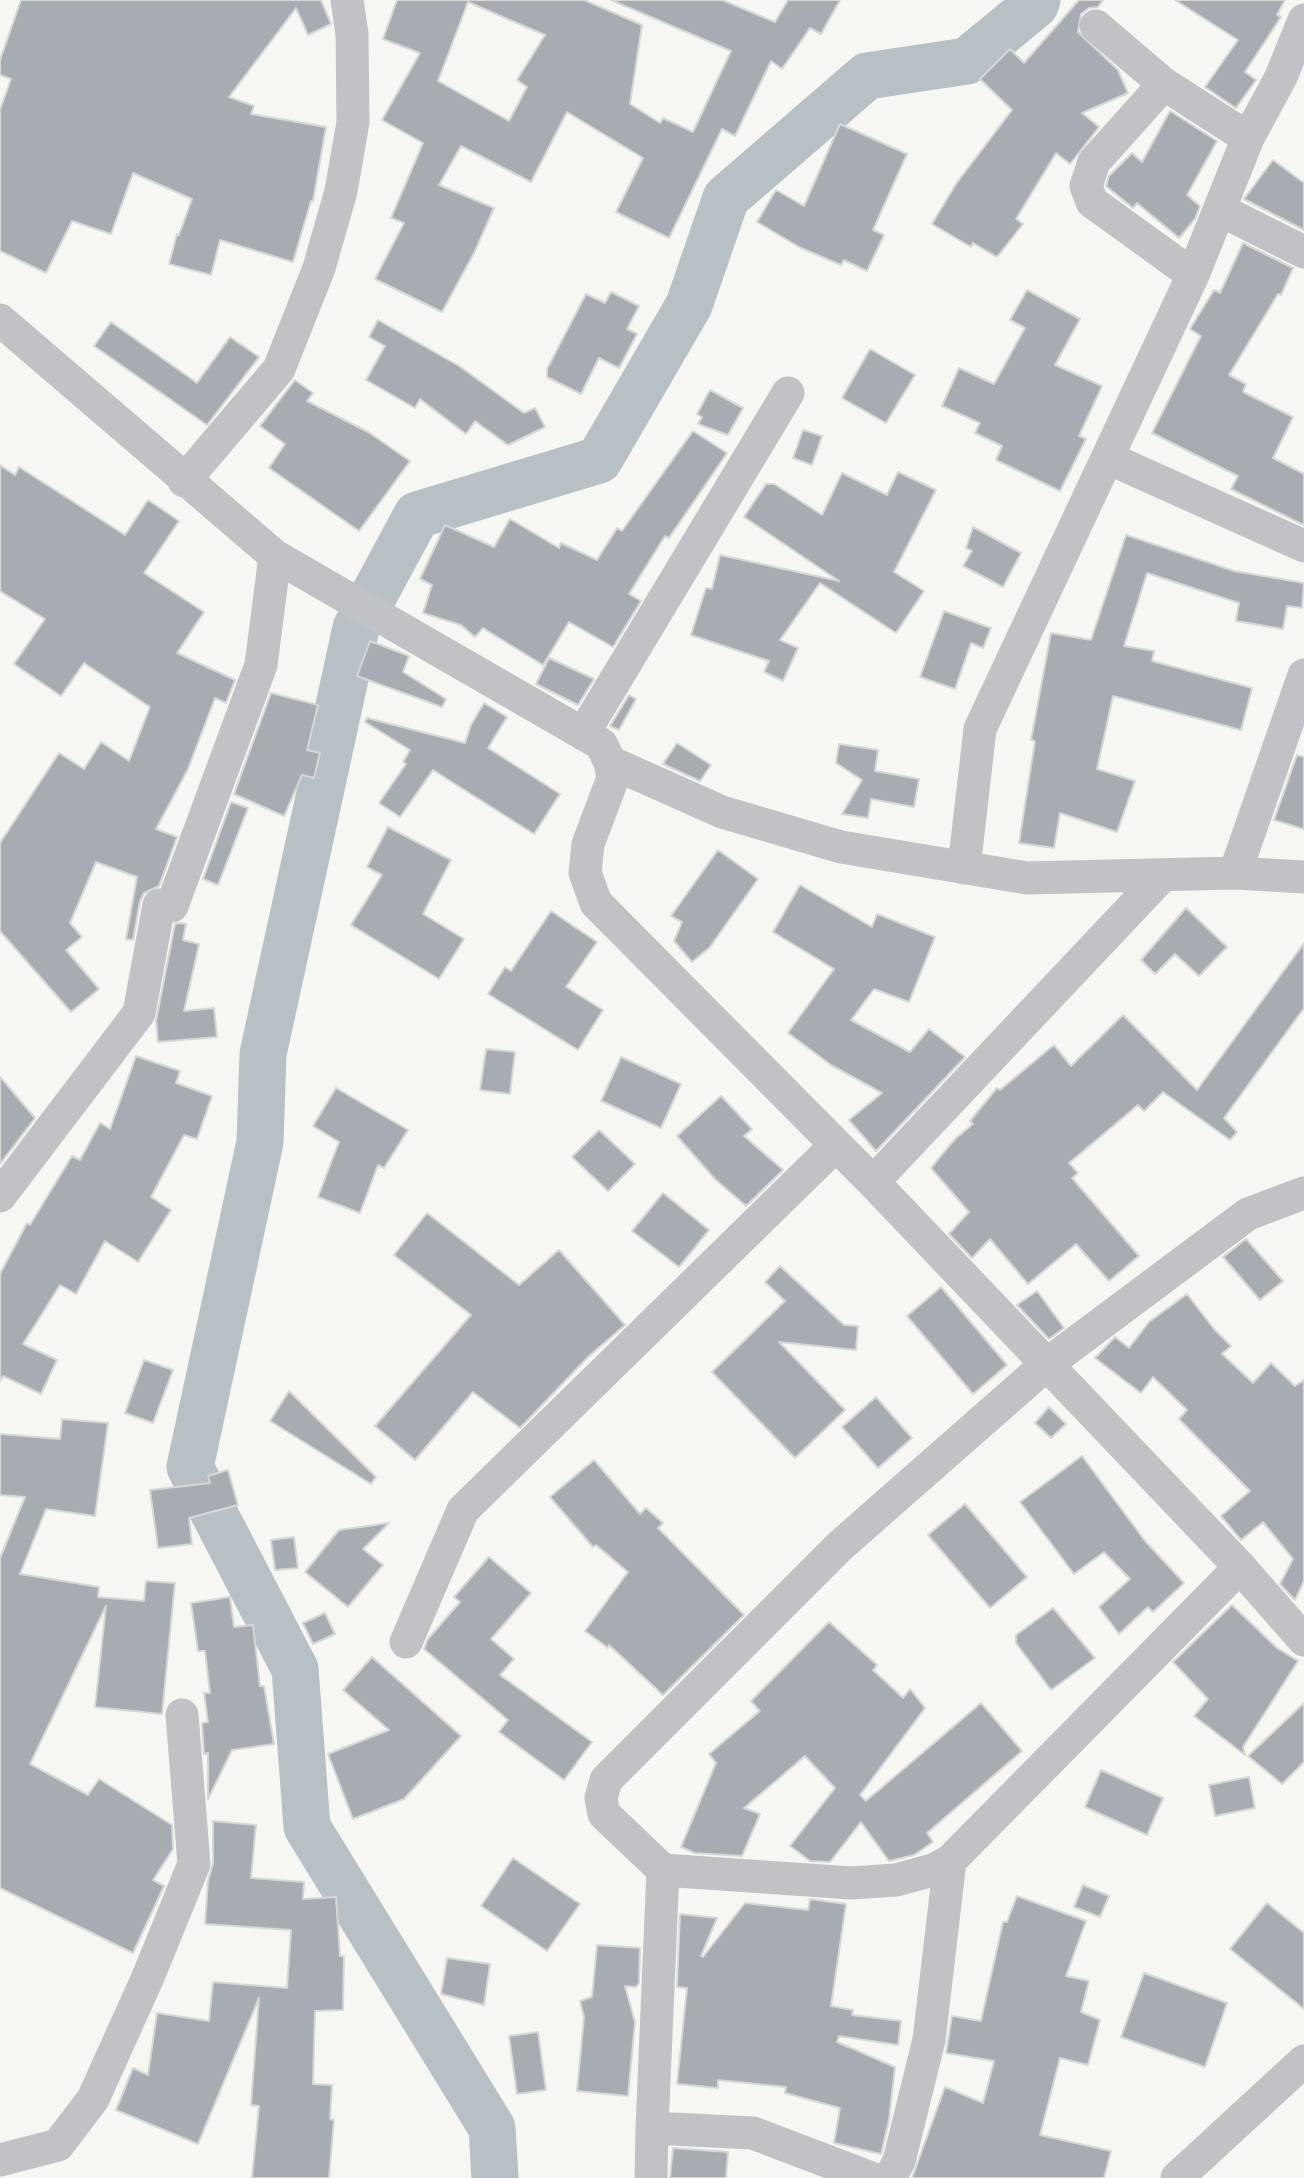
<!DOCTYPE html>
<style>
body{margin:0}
canvas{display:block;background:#f6f6f3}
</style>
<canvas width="1304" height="2178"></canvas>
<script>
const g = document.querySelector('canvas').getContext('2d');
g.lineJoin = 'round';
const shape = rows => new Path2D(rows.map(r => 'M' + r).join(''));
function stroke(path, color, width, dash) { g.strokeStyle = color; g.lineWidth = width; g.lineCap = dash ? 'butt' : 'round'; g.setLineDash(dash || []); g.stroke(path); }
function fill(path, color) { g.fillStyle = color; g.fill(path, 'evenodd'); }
const river = shape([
 [495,2178,492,2128,307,1827,295,1669,190,1467,260,1142,263,1054,356,628,417,515,599,460,689,305,726,198,867,76,967,61,1035,5,1037,0]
]);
const building = shape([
 [21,0,321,0,331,24,308,35,296,8,229,97,254,106,251,114,326,127,313,201,311,201,293,262,220,240,211,275,169,264,177,234,179,235,192,199,133,173,111,234,72,221,46,273,0,251,0,110,11,79,0,75,0,60,21,0],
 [397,0,584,0,642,25,630,104,660,123,663,118,693,132,731,51,611,0,722,0,775,22,788,0,840,0,821,34,810,28,782,69,771,61,735,136,722,129,669,238,616,212,643,158,567,112,531,182,461,146,439,185,494,208,474,253,442,312,375,279,404,223,391,218,423,143,382,120,420,53,383,39,397,0],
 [468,2,545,35,517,80,527,87,509,121,438,81,468,2],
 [1079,0,1103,0,1098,7,1089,8,1081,14,1078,32,1118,70,1128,93,1082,113,1099,127,1070,164,1056,153,1016,219,1023,224,997,257,973,243,971,247,932,224,956,184,1012,110,980,79,1010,49,1024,63,1079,0],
 [1175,0,1285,0,1277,15,1281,17,1245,72,1256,80,1236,108,1205,87,1238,40,1175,0],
 [1170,111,1217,141,1187,195,1200,206,1195,219,1179,238,1137,203,1133,208,1106,186,1109,176,1132,153,1142,162,1170,111],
 [840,124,907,154,873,230,884,235,867,271,844,260,841,265,801,248,757,222,776,190,804,206,840,124],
 [1273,160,1304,183,1304,230,1244,199,1273,160],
 [1243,243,1293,268,1281,295,1278,294,1229,375,1246,384,1243,392,1293,417,1273,458,1304,474,1304,525,1231,489,1238,476,1152,433,1201,336,1190,329,1214,290,1220,293,1243,243],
 [1027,290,1080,319,1055,365,1102,386,1079,436,1086,439,1060,491,996,460,1002,446,975,433,980,423,942,406,959,368,994,384,1025,328,1010,320,1027,290],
 [611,292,639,306,627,329,637,334,619,368,599,358,581,394,547,377,547,369,586,294,605,303,611,292],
 [378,320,459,366,524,413,535,408,545,427,508,445,475,421,466,434,420,399,415,408,366,380,385,346,369,337,378,320],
 [111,322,197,383,230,337,259,357,207,425,94,346,111,322],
 [870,349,915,375,886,423,842,398,870,349],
 [295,380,313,393,307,401,368,432,410,461,359,531,269,468,285,444,260,426,295,380],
 [710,390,743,408,728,435,698,424,702,417,697,414,710,390],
 [803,430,822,436,812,465,793,458,803,430],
 [693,431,727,453,669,538,665,536,629,594,641,601,613,647,569,622,543,665,483,628,475,637,461,625,423,613,432,585,420,579,445,525,494,547,510,519,559,548,561,543,597,560,617,528,622,531,693,431],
 [0,465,15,475,19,467,125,535,148,500,179,521,144,573,204,612,177,653,235,680,226,703,215,698,188,769,156,829,177,837,159,886,144,893,140,901,133,940,126,939,137,877,96,862,70,923,82,937,66,950,99,989,71,1012,0,931,0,843,59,753,84,769,101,742,129,761,150,707,84,663,61,696,14,664,45,619,0,591,0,465],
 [898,472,936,490,894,572,924,591,896,633,820,583,780,640,798,648,783,681,764,672,769,661,691,635,706,588,712,589,720,555,839,581,744,517,766,484,774,484,822,515,842,473,887,495,898,472],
 [973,527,1021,553,1003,587,963,566,972,551,966,548,973,527],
 [1126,535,1234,571,1304,583,1302,608,1287,606,1283,629,1236,621,1239,603,1147,573,1124,646,1154,651,1152,661,1252,688,1241,730,1113,696,1097,769,1135,781,1117,832,1060,813,1054,848,1019,843,1035,741,1031,740,1051,633,1091,640,1126,535],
 [944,611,991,628,983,648,971,643,955,689,920,677,944,611],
 [370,641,409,656,403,672,446,699,442,707,357,676,370,641],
 [549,658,594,679,578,705,536,684,549,658],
 [271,693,318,705,307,750,320,753,314,778,302,775,284,816,234,794,271,693],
 [629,695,636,699,619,730,610,726,629,695],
 [484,703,507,717,488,748,560,794,534,834,433,770,400,817,379,803,406,764,403,762,410,750,365,722,367,718,465,743,471,725,484,703],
 [677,743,711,765,700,781,663,764,677,743],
 [839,744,878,750,875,771,919,779,914,807,871,799,868,818,842,814,862,780,836,763,839,744],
 [1297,755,1304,757,1304,829,1274,820,1297,755],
 [231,802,248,808,218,885,203,879,231,802],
 [388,827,451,860,423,914,464,939,439,979,351,925,382,875,367,867,388,827],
 [718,850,758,879,710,947,692,962,674,941,682,922,671,916,718,850],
 [800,885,872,927,877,914,935,937,909,1002,874,989,851,1020,910,1052,929,1029,965,1057,876,1151,849,1120,882,1093,831,1065,788,1033,834,969,773,932,800,885],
 [1186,908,1227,947,1199,976,1175,954,1155,974,1141,960,1186,908],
 [551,911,597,942,566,987,603,1010,578,1050,488,994,505,967,511,971,551,911],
 [181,923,186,924,183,940,199,944,184,1011,214,1008,217,1037,158,1042,156,1021,175,924,181,923],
 [1304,943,1304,1008,1224,1118,1237,1132,1230,1140,1163,1092,1144,1111,1138,1105,1069,1163,1078,1173,1072,1178,1139,1256,1109,1281,1076,1244,1028,1284,990,1239,972,1258,949,1234,969,1212,931,1168,955,1139,973,1124,970,1121,997,1088,1000,1090,1054,1045,1071,1066,1123,1015,1197,1090,1304,943],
 [486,1049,515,1052,510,1094,480,1090,486,1049],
 [136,1056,180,1071,176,1083,212,1096,197,1139,184,1135,151,1197,171,1210,138,1262,105,1241,76,1294,60,1285,23,1344,57,1360,41,1394,3,1376,0,1381,0,1274,27,1223,30,1225,72,1156,80,1160,100,1123,110,1129,136,1056],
 [621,1057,681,1084,661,1128,601,1101,621,1057],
 [0,1077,35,1118,0,1164,0,1077],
 [336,1088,408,1130,384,1168,378,1165,360,1213,318,1197,339,1142,313,1126,336,1088],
 [721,1096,752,1129,744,1136,783,1170,746,1206,715,1179,677,1136,721,1096],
 [599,1130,635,1164,608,1191,572,1157,599,1130],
 [663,1193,709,1230,679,1267,632,1231,663,1193],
 [427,1213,519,1285,559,1250,625,1325,588,1357,520,1428,473,1392,415,1460,375,1426,471,1315,394,1255,427,1213],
 [1246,1239,1283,1281,1260,1300,1223,1257,1246,1239],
 [780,1266,844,1325,858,1326,856,1350,779,1342,845,1410,795,1458,712,1372,785,1301,765,1282,780,1266],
 [941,1287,1007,1365,973,1394,907,1316,941,1287],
 [1037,1291,1064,1328,1049,1339,1017,1305,1037,1291],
 [1187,1294,1214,1329,1231,1346,1222,1354,1253,1383,1271,1363,1295,1386,1304,1380,1304,1581,1295,1600,1280,1584,1293,1559,1263,1522,1241,1540,1221,1516,1250,1491,1179,1419,1187,1410,1153,1377,1141,1393,1095,1358,1115,1337,1129,1348,1149,1322,1187,1294],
 [144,1360,173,1370,153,1423,125,1413,144,1360],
 [289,1391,376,1477,371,1484,270,1421,289,1391],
 [876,1397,912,1438,878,1468,842,1427,876,1397],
 [1049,1407,1066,1424,1051,1438,1035,1423,1049,1407],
 [62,1419,108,1423,95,1516,46,1509,20,1574,99,1587,98,1597,144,1601,146,1581,175,1583,162,1714,95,1707,106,1606,30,1764,88,1795,99,1779,172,1825,173,1849,153,1880,164,1886,133,1953,0,1888,0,1558,25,1497,0,1495,0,1434,60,1439,62,1419],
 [1082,1456,1145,1541,1184,1583,1153,1612,1148,1607,1119,1634,1099,1607,1130,1579,1104,1552,1074,1574,1020,1502,1082,1456],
 [594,1460,640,1514,646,1508,663,1523,658,1528,744,1615,663,1695,609,1645,608,1648,585,1631,628,1572,596,1545,593,1547,550,1497,594,1460],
 [228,1470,238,1505,189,1518,192,1544,158,1548,150,1490,210,1483,208,1476,228,1470],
 [965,1504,1027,1577,990,1608,928,1535,965,1504],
 [389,1523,363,1549,383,1565,348,1607,305,1572,339,1530,389,1523],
 [294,1537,298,1568,275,1570,271,1540,294,1537],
 [489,1557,531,1593,491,1639,514,1659,500,1675,592,1742,564,1780,499,1732,508,1720,424,1649,428,1639,460,1602,454,1597,489,1557],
 [230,1597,234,1627,253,1625,260,1686,264,1686,274,1744,232,1750,208,1799,208,1753,204,1754,202,1723,208,1722,204,1693,210,1693,205,1651,198,1651,191,1603,230,1597],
 [1232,1605,1277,1648,1298,1661,1243,1747,1245,1755,1194,1716,1208,1699,1173,1662,1232,1605],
 [1053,1608,1095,1658,1051,1690,1016,1643,1016,1635,1053,1608],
 [325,1613,335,1634,313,1644,303,1623,325,1613],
 [829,1622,877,1665,873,1670,903,1698,910,1689,925,1708,860,1795,866,1801,981,1703,1022,1751,927,1833,933,1842,914,1855,889,1861,861,1822,830,1862,810,1861,790,1846,835,1788,805,1756,744,1808,760,1814,742,1856,695,1853,681,1847,716,1763,709,1754,760,1711,751,1701,829,1622],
 [372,1657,461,1736,404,1799,353,1819,328,1754,389,1730,343,1690,372,1657],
 [1304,1703,1304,1762,1282,1784,1248,1756,1304,1703],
 [1101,1770,1163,1798,1147,1835,1085,1807,1101,1770],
 [1249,1777,1255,1808,1215,1816,1209,1785,1249,1777],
 [213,1821,256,1825,251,1878,304,1882,303,1899,336,1897,340,1956,344,1956,343,2010,315,2011,313,2084,332,2085,330,2119,334,2120,329,2178,252,2178,259,2106,251,2105,259,1998,198,2144,116,2110,133,2068,148,2075,157,2013,209,2021,213,1982,287,1988,291,1930,205,1924,208,1881,213,1863,213,1821],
 [513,1858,580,1904,547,1951,481,1906,513,1858],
 [1083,1885,1109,1896,1100,1917,1074,1907,1083,1885],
 [1017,1896,1086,1921,1066,1976,1089,1981,1081,2012,1100,2020,1088,2065,1060,2058,1040,2135,1111,2151,1104,2178,912,2178,945,2087,983,2103,994,2061,946,2053,952,2016,981,2021,1003,1922,1007,1922,1017,1896],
 [810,1899,846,1904,831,2006,853,2010,852,2015,901,2021,898,2045,839,2036,837,2042,895,2067,889,2120,881,2154,834,2143,840,2108,785,2093,786,2087,718,2080,718,2088,677,2084,687,1988,677,1987,680,1914,717,1918,701,1956,703,1957,745,1903,808,1910,810,1899],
 [1267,1903,1304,1933,1304,2009,1230,1949,1267,1903],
 [597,1945,640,1948,639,1983,636,1987,625,1986,635,2022,628,2096,577,2091,584,2017,580,2001,592,1997,597,1945],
 [447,1958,490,1964,484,2005,441,1994,447,1958],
 [1144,1973,1227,2003,1205,2067,1121,2037,1144,1973],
 [538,2032,546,2090,517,2094,509,2036,538,2032],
 [673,2148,728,2152,726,2178,670,2178,673,2148]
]);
const minor = shape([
 [1096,26,1164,84,1248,138],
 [1164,84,1094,162,1086,186,1092,202,1193,275],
 [1220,210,1304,252],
 [0,320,275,556,601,744,610,762,613,778,588,844,585,873,596,903,873,1182,1240,1567,1304,1640],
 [1108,458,1304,546],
 [184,481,279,369,319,268,341,191,353,122,352,34,347,0],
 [583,734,788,393],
 [610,762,722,812,841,847,1027,878,1235,873,1304,877],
 [964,868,980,729,1193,275,1248,138,1281,77,1304,20],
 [1235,873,1304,675],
 [873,1182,1163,875],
 [0,1196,139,1013,159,905,172,906,261,665,275,556],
 [406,1642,463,1510,836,1145],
 [663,1870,851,1883,896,1880,933,1870,950,1861,1240,1567],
 [652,2128,663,1870,604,1814,601,1798,606,1780,840,1546,1047,1364,1248,1214,1304,1193],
 [0,2160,58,2145,93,2099,148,1977,194,1864,182,1715],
 [651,2178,652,2128,753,2133,871,2178],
 [890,2178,899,2161,929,2040,950,1861],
 [1177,2178,1304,2061]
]);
stroke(river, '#b7c0c5', 47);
fill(building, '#a7acb2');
stroke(building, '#d7d7d6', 2);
stroke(minor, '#c0c2c6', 33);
</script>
